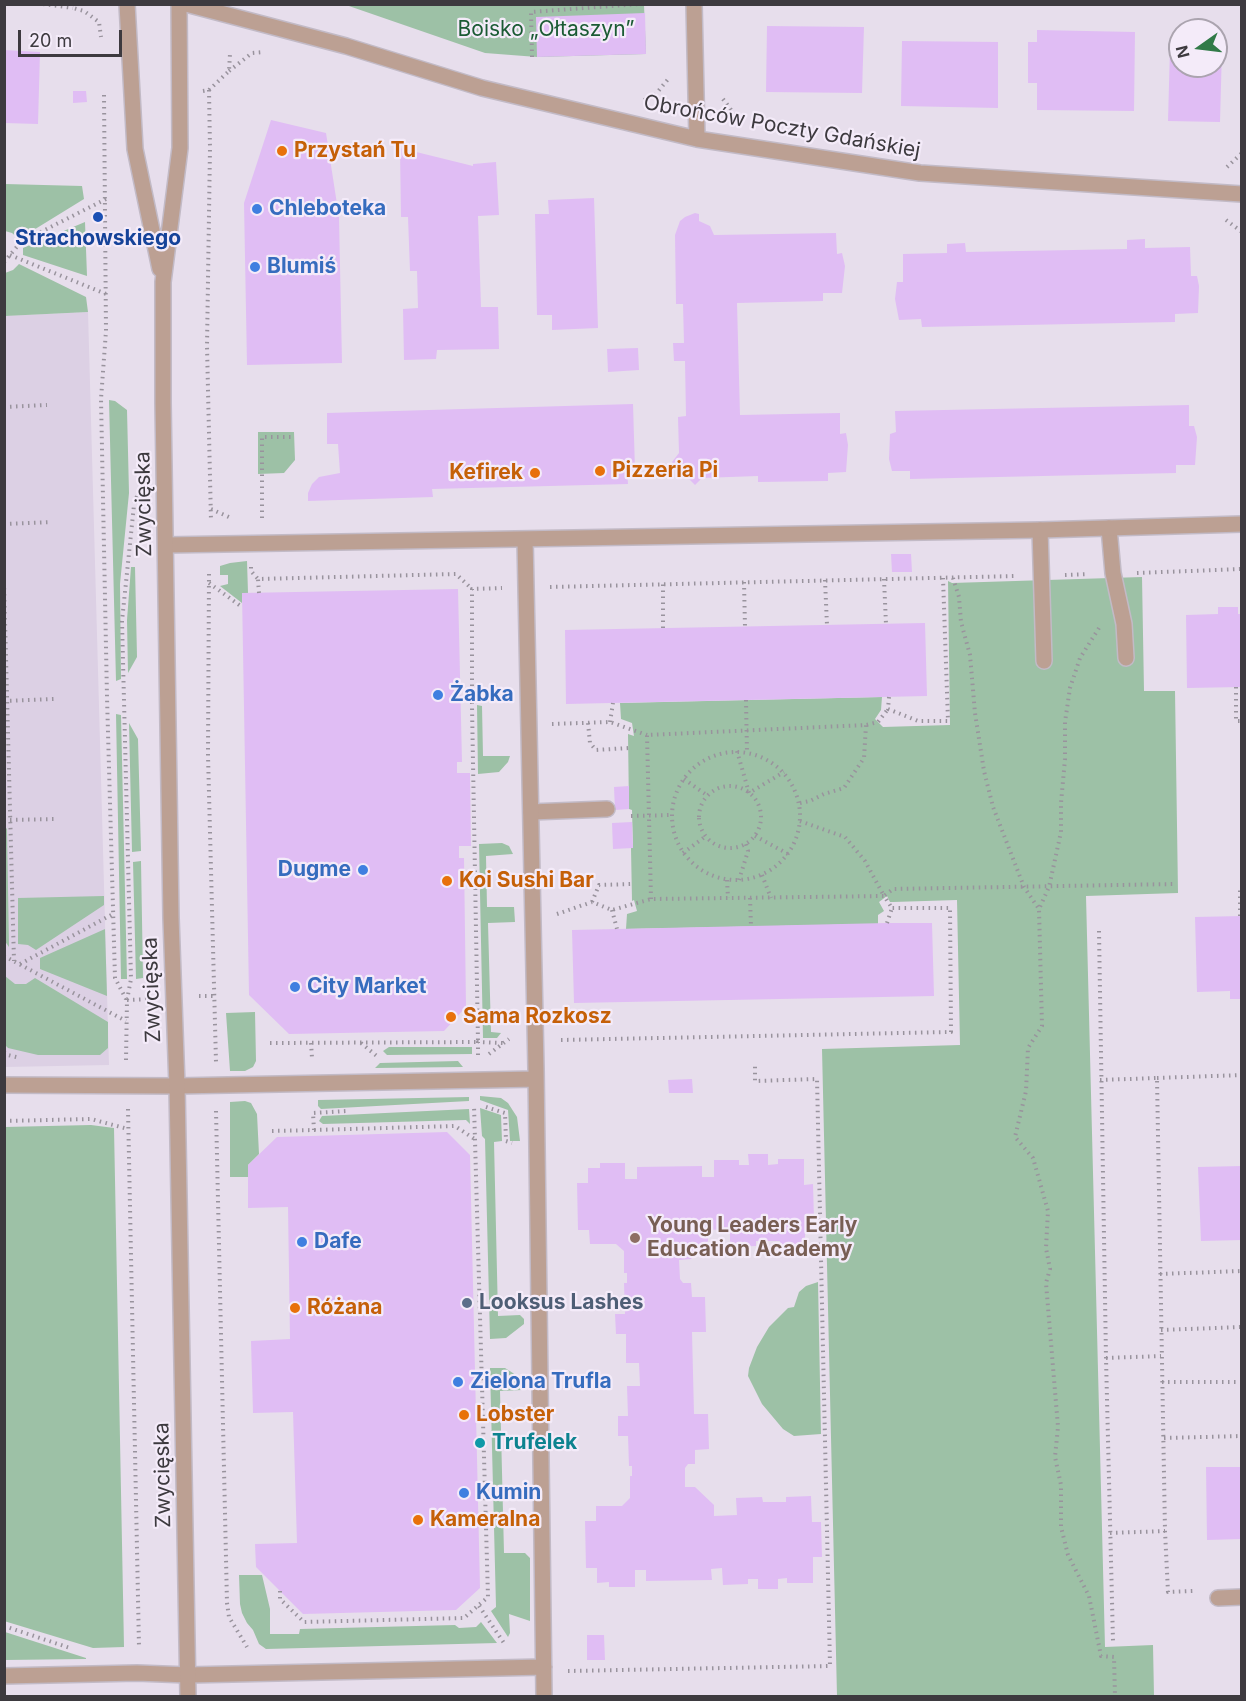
<!DOCTYPE html>
<meta charset="utf-8">
<style>
body{margin:0}
#map{position:relative;width:1246px;height:1701px;overflow:hidden;background:#e7deec;font-family:Inter,sans-serif}
canvas{display:block}
.frame{position:absolute;inset:0;border:6px solid #3d3a3f;pointer-events:none}
.north{position:absolute;left:1168px;top:18px;width:60px;height:60px;box-sizing:border-box;background:#f4ebf9;border:2px solid #aba4af;border-radius:50%;rotate:256deg;font-size:16px;font-weight:700;line-height:24px;text-align:center;color:#3d3a3f}
.north::after{content:'';display:block;margin:auto;width:21px;height:27px;background:#317a48;clip-path:polygon(50% 0,100% 100%,50% 72%,0 100%)}
.scale{position:absolute;left:18px;top:30px;width:104px;height:27px;box-sizing:border-box;border:3px solid #3d3a3f;border-top:0;padding-left:8px;font-size:18px;line-height:21px;white-space:nowrap;color:#3d3a3f;-webkit-text-stroke:4px #f4ebf9;paint-order:stroke}
</style>
<div id="map">
<canvas width="1246" height="1701"></canvas>
<div class="frame"></div>
<div class="north">N</div>
<div class="scale">20 m</div>
</div>
<script>
const g = document.querySelector('canvas').getContext('2d');
g.lineJoin = 'round';
function fill(path, color) { g.fillStyle = color; g.fill(path, 'evenodd'); }
const shape = rows => new Path2D(rows.map(r => 'M' + r).join(''));
function stroke(path, color, width, dash) { g.strokeStyle = color; g.lineWidth = width; g.lineCap = dash ? 'butt' : 'round'; g.setLineDash(dash || []); g.stroke(path); }
function write(font, color, halo, rows, align = 'center') {
  g.font = font + ' Inter,sans-serif'; g.lineWidth = 4.5; g.setLineDash([]); g.textBaseline = 'middle'; g.strokeStyle = halo; g.fillStyle = color; for (const [text, x, y, turn = 0] of rows) {
    g.save(); g.translate(x, y); g.rotate((+turn || 0) * Math.PI / 180); g.textAlign = isNaN(turn) ? turn : align; if (halo) g.strokeText(text, 0, 0); g.fillText(text, 0, 0); g.restore();
  }
}
const built = shape([
 [88,312,109,1065,5,1067,4,316]
]);
const green = shape([
 [346,5,644,5,646,54,537,57,485,53],
 [5,184,82,186,84,199,19,239,12,233,5,231],
 [85,222,87,276,23,255,23,248],
 [19,264,86,297,88,312,5,316,5,273,13,270],
 [109,400,115,401,127,410,129,493,120,584,121,679,116,681],
 [258,432,294,432,295,460,284,473,258,474],
 [247,561,248,593,242,594,242,603,220,586,228,584,228,575,220,575,220,566,230,563],
 [131,567,135,567,137,657,128,673,127,620],
 [1142,577,1144,691,1175,691,1178,893,1086,896,1105,1647,1153,1645,1154,1696,837,1696,822,1049,960,1045,957,900,893,902,890,902,887,896,879,902,884,911,878,915,878,924,626,929,627,914,637,911,634,900,632,901,631,848,633,848,632,810,629,809,628,734,634,736,632,723,621,719,620,703,882,697,881,710,875,719,883,727,950,725,948,581,952,583],
 [477,705,482,706,483,756,510,756,508,762,499,772,478,774],
 [116,714,121,715,127,979,121,979],
 [129,723,138,739,141,851,132,852],
 [5,827,7,829,9,947,4,940],
 [502,843,509,846,513,854,486,856,487,907,514,907,515,922,488,923,491,1032,501,1033,497,1038,483,1038,479,844],
 [141,861,143,978,136,979,133,862],
 [104,896,104,905,36,950,28,945,18,944,18,898],
 [105,929,107,996,40,969,40,958],
 [5,976,15,984,26,984,35,978,108,1022,108,1048,100,1055,38,1055,8,1048,4,1044],
 [255,1012,256,1061,253,1067,245,1071,230,1071,226,1013],
 [389,1047,472,1047,472,1054,387,1055,383,1051],
 [458,1061,463,1067,375,1068,380,1063],
 [480,1096,501,1098,508,1103,517,1117,520,1141,510,1141,508,1110,480,1100],
 [469,1097,469,1101,321,1109,318,1106,318,1100],
 [245,1101,251,1103,257,1114,259,1154,248,1165,248,1177,230,1177,230,1102],
 [480,1108,501,1115,502,1141,494,1142,498,1316,520,1315,524,1319,524,1324,506,1338,490,1339,485,1139,482,1136],
 [469,1109,470,1124,466,1120,323,1124,319,1121,322,1116],
 [91,1125,114,1128,124,1647,93,1648,4,1621,5,1127],
 [818,1282,821,1434,794,1436,783,1429,762,1404,748,1376,749,1368,757,1347,769,1327,788,1308,794,1307,799,1292,806,1286],
 [490,1368,505,1368,524,1380,525,1385,522,1390,500,1391,504,1553,525,1553,530,1558,530,1621,509,1614,510,1633,508,1637,491,1611,496,1607],
 [239,1575,262,1575,270,1609,270,1634,299,1634,300,1629,455,1625,459,1628,476,1627,481,1622,497,1643,266,1649,259,1644,253,1630,247,1623,242,1613,240,1604],
 [5,1632,86,1658,86,1659,5,1660]
]);
const building = shape([
 [645,13,646,54,537,57,536,17],
 [767,26,864,27,862,93,766,92],
 [1037,30,1135,32,1134,111,1037,110,1037,83,1028,83,1028,42,1037,42],
 [902,41,998,42,998,108,901,106],
 [1170,48,1180,48,1180,66,1216,66,1216,49,1222,49,1220,122,1168,121],
 [4,50,40,52,38,124,4,123],
 [73,91,86,91,87,102,73,103],
 [271,120,326,133,339,217,342,363,247,365,244,203],
 [400,148,473,166,473,164,496,162,499,215,478,216,481,307,498,307,499,349,437,350,436,359,404,360,403,309,418,308,417,271,410,271,408,217,401,217],
 [594,198,598,328,552,330,552,315,537,315,535,214,549,214,548,200],
 [695,213,699,214,699,221,710,226,714,235,836,233,837,254,842,253,845,266,842,293,823,293,823,301,737,303,740,415,840,413,840,434,846,433,848,445,846,472,828,473,828,481,758,482,758,476,702,478,695,485,672,462,679,453,678,417,686,416,685,361,674,361,673,343,684,343,683,304,676,304,675,235,680,221,685,217],
 [1145,239,1145,248,1190,247,1191,276,1197,276,1199,286,1198,313,1175,314,1175,322,922,327,921,319,899,320,895,299,897,282,903,282,903,254,947,253,947,244,965,243,966,252,1127,249,1127,240],
 [638,348,639,370,608,372,607,349],
 [633,404,635,470,627,470,628,484,432,489,433,497,308,501,308,493,312,484,319,477,340,473,338,444,327,444,327,413],
 [1189,405,1189,426,1194,426,1197,437,1195,465,1176,465,1176,473,910,479,910,471,892,471,889,459,890,434,896,432,895,411],
 [891,554,911,554,912,572,892,572],
 [458,589,462,762,457,762,457,773,470,773,471,846,459,846,459,858,464,858,466,1007,444,1031,289,1034,249,995,242,593],
 [1218,607,1238,607,1238,614,1242,614,1242,687,1187,688,1186,615,1218,614],
 [925,623,927,696,566,704,565,630],
 [629,786,629,809,615,810,614,787],
 [632,822,633,848,613,849,612,823],
 [1242,916,1242,999,1230,999,1230,991,1197,992,1195,917],
 [887,923,932,923,934,996,574,1003,572,930],
 [692,1079,693,1093,669,1093,668,1080],
 [447,1132,470,1155,480,1588,456,1610,303,1614,256,1567,255,1544,297,1543,293,1412,253,1413,251,1341,290,1339,288,1207,248,1208,248,1165,277,1137],
 [748,1154,768,1154,768,1165,778,1164,778,1159,804,1159,804,1185,813,1184,814,1220,805,1220,805,1245,780,1246,780,1241,756,1241,756,1246,730,1247,730,1229,708,1230,708,1241,691,1259,679,1260,680,1279,683,1283,691,1283,692,1297,705,1297,706,1332,692,1332,694,1414,708,1414,709,1449,695,1450,695,1464,688,1464,685,1468,685,1487,695,1487,714,1505,714,1516,737,1515,736,1498,762,1497,763,1502,786,1502,786,1497,811,1496,812,1522,821,1522,822,1557,813,1557,813,1583,787,1583,787,1578,778,1579,778,1589,758,1589,758,1579,748,1579,748,1584,723,1585,722,1568,711,1569,712,1580,646,1581,646,1570,635,1570,635,1587,609,1587,609,1582,597,1583,597,1568,586,1568,585,1521,596,1521,596,1506,622,1506,630,1498,630,1476,632,1476,632,1466,629,1466,628,1436,618,1436,618,1416,628,1416,627,1386,640,1386,639,1363,626,1363,626,1334,616,1334,615,1314,625,1314,624,1283,627,1283,627,1273,624,1273,624,1251,616,1244,590,1244,589,1230,578,1230,577,1183,588,1183,588,1168,600,1168,600,1163,625,1163,625,1179,637,1179,637,1167,702,1166,702,1177,714,1177,714,1160,739,1160,739,1165,749,1165],
 [1242,1166,1242,1240,1201,1241,1198,1167],
 [1206,1467,1242,1467,1242,1539,1207,1540],
 [587,1635,604,1635,605,1660,587,1660]
]);
const path = shape([
 [43,4,73,8],
 [73,4,73,8,84,11,99,22,101,37],
 [532,57,531,12,639,4],
 [229,71,252,53,263,52],
 [209,90,229,71,230,54],
 [203,91,209,90,210,148,207,346,211,521],
 [104,95,106,331,101,399,107,697,115,978,126,999],
 [723,99,738,119],
 [644,100,655,95,669,78],
 [1227,167,1242,153],
 [1226,220,1242,232],
 [10,255,106,294],
 [4,262,21,242,106,199],
 [4,407,47,405],
 [211,509,231,518],
 [262,518,262,437,291,437],
 [4,524,51,522],
 [251,567,251,571,258,579],
 [1137,573,1242,569],
 [209,574,208,755,216,1062],
 [1065,575,1088,574],
 [953,578,959,597,961,622,970,655,975,713,984,771,993,807,1024,887,1039,909],
 [884,579,886,624],
 [825,580,827,625],
 [4,582,14,961],
 [744,582,745,627],
 [209,583,242,607],
 [550,587,1016,576],
 [259,593,258,579,456,574,472,589],
 [663,628,663,583],
 [1099,628,1080,658,1070,688,1065,722,1065,759,1061,803,1061,832,1049,887,1039,909,1042,1026,1028,1048,1026,1091,1015,1137,1033,1158,1048,1211,1046,1248,1050,1269,1046,1283,1058,1427,1055,1457,1061,1485,1061,1527,1068,1555,1089,1596,1101,1656,1114,1657,1115,1696],
 [1236,687,1236,721,1242,721],
 [889,697,888,709,918,721,948,721,943,578],
 [746,700,747,753],
 [4,701,55,699],
 [610,722,613,703],
 [588,723,590,743,596,750,629,748],
 [552,724,610,722,647,735],
 [737,751,749,793,784,772],
 '672 816a64 64 0 1 1 128 0a64 64 0 1 1-128 0Z',
 [684,779,708,796],
 '699 817a31 31 0 1 1 62 0a31 31 0 1 1-62 0Z',
 [800,803,810,801,824,794,844,788,864,758,866,725],
 [631,816,672,815],
 [4,820,57,819],
 [800,821,845,837,865,861,884,896,893,889,1174,884],
 [755,836,788,854],
 [683,853,706,836],
 [762,875,771,898],
 [727,880,728,898],
 [739,880,748,851,746,844],
 [750,898,751,926],
 [651,899,647,735,866,725,878,722,888,709],
 [592,902,599,885,632,884],
 [612,910,617,929],
 [557,914,592,902,612,910,651,899,884,896,892,908],
 [1240,916,1240,887,1242,887],
 [887,923,892,908],
 [1099,931,1106,1358,1113,1641],
 [4,956,126,1021],
 [20,964,113,914],
 [199,996,214,996],
 [127,1000,150,999],
 [561,1040,951,1032,950,908,892,908],
 [270,1043,478,1042,472,706,472,589,502,588],
 [311,1043,312,1058],
 [361,1043,378,1057],
 [4,1052,8,1055,20,1058],
 [489,1054,509,1039],
 [478,1055,478,1042,503,1043],
 [126,1060,127,1000,131,979,122,621,134,505,138,493],
 [1157,1078,1242,1075],
 [1100,1080,1157,1078,1165,1531,1168,1592,1194,1591],
 [486,1107,505,1113,506,1141,512,1143],
 [128,1109,139,1647],
 [216,1111,227,1603,229,1617,247,1647],
 [4,1121,91,1119,128,1129],
 [314,1130,455,1126,476,1140],
 [272,1131,314,1130,313,1113,347,1111],
 [1160,1274,1242,1271],
 [1161,1330,1242,1327],
 [1106,1358,1161,1356],
 [1162,1382,1242,1382],
 [1164,1438,1242,1436],
 [1110,1533,1165,1531],
 [280,1591,280,1599,304,1622,464,1618,488,1597,474,1105],
 [479,1606,504,1643],
 [4,1626,70,1648],
 [568,1671,830,1666,817,1079,755,1081,755,1066]
]);
const service = shape([
 [1109,528,1113,573,1124,624,1126,658],
 [1040,530,1044,661],
 [531,812,607,809],
 [1218,1598,1242,1597],
 [4,1676,137,1673,188,1675]
]);
const minor = shape([
 [186,4,346,46,482,88,697,139,920,173,1242,194],
 [694,4,697,139],
 [525,539,536,1069,544,1696],
 [166,545,1040,530,1242,524],
 [4,1085,177,1086,536,1079],
 [188,1675,544,1667]
]);
const tertiary = shape([
 [127,4,135,149,160,269],
 [179,4,180,148,163,282,163,403,171,918,177,1086,188,1696]
]);
const markers = [
 [282,151,6,"#e8710a"],
 [257,209,6,"#3f7fe0"],
 [98,217,6,"#1a4fb4"],
 [255,267,6,"#3f7fe0"],
 [600,471,6,"#e8710a"],
 [535,473,6,"#e8710a"],
 [438,695,6,"#3f7fe0"],
 [363,870,6,"#3f7fe0"],
 [447,881,6,"#e8710a"],
 [295,987,6,"#3f7fe0"],
 [451,1017,6,"#e8710a"],
 [635,1238,6,"#8d6e63"],
 [302,1242,6,"#3f7fe0"],
 [467,1303,6,"#5c6f8a"],
 [295,1308,6,"#e8710a"],
 [458,1382,6,"#3f7fe0"],
 [464,1415,6,"#e8710a"],
 [480,1443,6,"#0f9aa8"],
 [464,1493,6,"#3f7fe0"],
 [418,1520,6,"#e8710a"]
];
const parkNames = [
 ["Boisko „Ołtaszyn”",546,30]
];
const streetNames = [
 ["Obrońców Poczty Gdańskiej",782,127,10],
 ["Zwycięska",144,504,-91],
 ["Zwycięska",152,990,-92],
 ["Zwycięska",163,1475,-91]
];
const foodNames = [
 ["Przystań Tu",294,151],
 ["Pizzeria Pi",612,471],
 ["Kefirek",523,473,"right"],
 ["Koi Sushi Bar",459,881],
 ["Sama Rozkosz",463,1017],
 ["Różana",307,1308],
 ["Lobster",476,1415],
 ["Kameralna",430,1520]
];
const shopNames = [
 ["Chleboteka",269,209],
 ["Blumiś",267,267],
 ["Żabka",450,695],
 ["Dugme",351,870,"right"],
 ["City Market",307,987],
 ["Dafe",314,1242],
 ["Zielona Trufla",470,1382],
 ["Kumin",476,1493]
];
const transitNames = [
 ["Strachowskiego",98,239]
];
const educationNames = [
 ["Young Leaders Early",647,1226],
 ["Education Academy",647,1250]
];
const serviceNames = [
 ["Looksus Lashes",479,1303]
];
const cultureNames = [
 ["Trufelek",492,1443]
];
fill(built, '#dcd0e4');
fill(green, '#9dc1a6');
fill(building, '#e0bdf4');
stroke(service, '#c2bac6', 18);
stroke(minor, '#c2bac6', 18);
stroke(tertiary, '#c2bac6', 18);
stroke(path, '#99939d', 4, [1.5, 4.5]);
stroke(service, '#bca093', 15);
stroke(minor, '#bca093', 15);
stroke(tertiary, '#bca093', 15);
for (const [x, y, r, color] of markers) { const dot = new Path2D(); dot.arc(x, y, r, 0, 2 * Math.PI); g.fillStyle = color; g.fill(dot); stroke(dot, '#f4ebf9', 2); }
write('21px', '#1b5b34', '#f4ebf9', parkNames);
write('21px', '#3d3a3f', '#f4ebf9', streetNames);
write('bold 21px', '#c56008', '#f4ebf9', foodNames, 'left');
write('bold 21px', '#366cbe', '#f4ebf9', shopNames, 'left');
write('bold 21px', '#164399', '#f4ebf9', transitNames);
write('bold 21px', '#785e54', '#f4ebf9', educationNames, 'left');
write('bold 21px', '#4e5e75', '#f4ebf9', serviceNames, 'left');
write('bold 21px', '#0d838f', '#f4ebf9', cultureNames, 'left');
</script>
